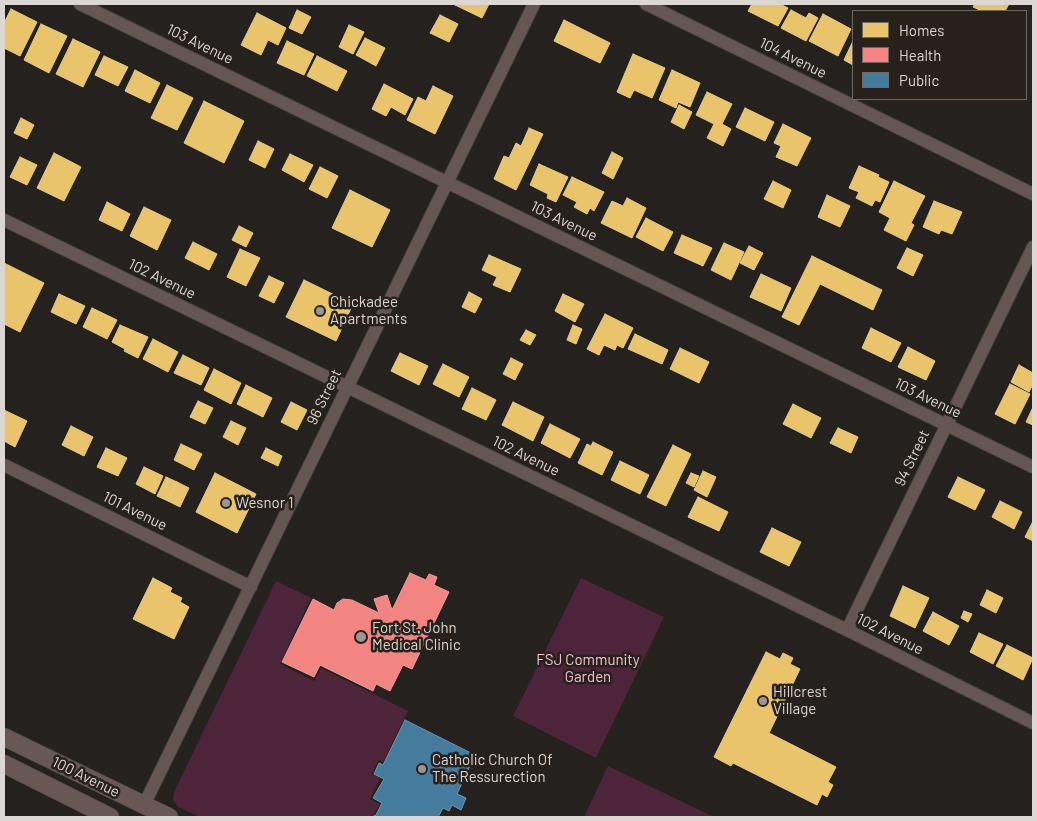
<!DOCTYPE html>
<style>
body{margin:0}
#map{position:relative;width:1037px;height:821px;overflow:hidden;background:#24211e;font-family:Barlow,sans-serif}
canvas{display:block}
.frame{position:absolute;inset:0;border:5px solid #dcd7d4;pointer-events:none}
.legend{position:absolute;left:852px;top:10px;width:175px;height:90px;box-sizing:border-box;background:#27201b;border:1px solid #6f6965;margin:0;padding:6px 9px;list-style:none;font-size:15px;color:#dcd7d4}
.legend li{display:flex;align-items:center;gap:10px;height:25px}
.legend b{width:25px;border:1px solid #6f6965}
</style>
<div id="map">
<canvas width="1037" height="821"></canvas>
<div class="frame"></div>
<ul class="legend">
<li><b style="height:14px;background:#e9c46a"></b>Homes</li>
<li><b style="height:14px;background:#f28482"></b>Health</li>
<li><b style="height:14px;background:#457b9d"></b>Public</li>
</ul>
</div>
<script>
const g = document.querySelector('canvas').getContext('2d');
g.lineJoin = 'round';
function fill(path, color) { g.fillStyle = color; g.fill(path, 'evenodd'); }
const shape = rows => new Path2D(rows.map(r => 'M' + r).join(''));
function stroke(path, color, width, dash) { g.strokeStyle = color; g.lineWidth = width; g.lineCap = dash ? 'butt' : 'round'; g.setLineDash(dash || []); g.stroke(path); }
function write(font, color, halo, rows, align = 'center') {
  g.font = font + ' Barlow,sans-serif'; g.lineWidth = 5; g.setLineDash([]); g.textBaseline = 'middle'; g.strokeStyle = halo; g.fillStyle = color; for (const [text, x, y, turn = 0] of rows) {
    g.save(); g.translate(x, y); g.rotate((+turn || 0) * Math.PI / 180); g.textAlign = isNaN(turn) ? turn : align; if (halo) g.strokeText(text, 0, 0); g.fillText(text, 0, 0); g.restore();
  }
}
const green = shape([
 [581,578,664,617,596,758,513,716],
 [276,581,311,598,280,664,314,681,321,668,408,711,383,762,378,760,372,774,380,778,370,799,380,804,374,814,367,817,200,817,178,807,173,800,174,792],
 [608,766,714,817,584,817]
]);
const homes = shape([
 [453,4,489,4,482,18,453,4],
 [752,4,780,4,788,8,778,26,748,11,752,4],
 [975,4,1009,4,1005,11,982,11,973,7,975,4],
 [11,9,37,22,20,56,4,48,4,23,11,9],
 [297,10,311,17,302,34,289,28,297,10],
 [791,10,806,18,809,13,818,18,806,41,781,28,791,10],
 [257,13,286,28,278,45,268,40,261,55,241,45,257,13],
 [823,14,851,29,838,56,809,41,823,14],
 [440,15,458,24,449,42,430,33,440,15],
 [564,20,610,43,600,63,554,41,564,20],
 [41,24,67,36,49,73,24,60,41,24],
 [349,25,364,32,353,54,339,47,349,25],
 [365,38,385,48,376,66,356,55,365,38],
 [73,39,100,52,83,87,56,74,73,39],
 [287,41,314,54,304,75,277,63,287,41],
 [853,41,853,65,844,60,853,41],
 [633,54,665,68,652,98,634,90,630,98,617,92,633,54],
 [104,56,128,67,118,86,95,75,104,56],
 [317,56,347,71,337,91,307,76,317,56],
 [135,70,160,83,150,103,125,91,135,70],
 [672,70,700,83,690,107,678,102,676,108,659,100,672,70],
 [384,84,413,99,405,115,391,107,386,116,372,109,384,84],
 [167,85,193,98,177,130,151,118,167,85],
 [433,86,453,96,435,134,407,120,418,97,426,101,433,86],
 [707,92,732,104,722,124,731,129,723,146,707,138,714,124,696,115,707,92],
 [204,101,244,121,224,163,184,143,204,101],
 [679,105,692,112,684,129,671,122,679,105],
 [745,108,774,122,765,141,736,127,745,108],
 [21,118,34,125,27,139,14,133,21,118],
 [783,124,811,138,797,166,776,157,781,146,774,143,783,124],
 [529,128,543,134,516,190,494,179,504,156,509,158,516,143,521,146,529,128],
 [258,141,274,149,265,168,249,160,258,141],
 [612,152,623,158,613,179,602,173,612,152],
 [54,153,81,167,64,201,37,188,54,153],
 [290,154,313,165,304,182,282,170,290,154],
 [20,157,37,165,27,185,10,177,20,157],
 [539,164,568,177,556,202,547,198,548,194,530,185,539,164],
 [859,166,879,175,878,177,889,182,880,202,875,200,872,206,856,198,859,192,849,188,859,166],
 [320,167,338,176,327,198,309,189,320,167],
 [572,177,604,192,594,211,590,208,587,214,574,207,577,202,563,195,572,177],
 [773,181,791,190,783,208,764,199,773,181],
 [894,181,925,196,911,223,914,225,906,241,884,230,890,218,879,212,894,181],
 [350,190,390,210,372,247,332,228,350,190],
 [827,195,850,206,840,227,818,217,827,195],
 [627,198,646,208,632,238,601,223,612,201,623,206,627,198],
 [934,201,962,212,952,234,941,230,939,234,923,227,934,201],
 [107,202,130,214,122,231,99,220,107,202],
 [144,207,171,220,157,250,130,236,144,207],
 [646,218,673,232,663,251,636,237,646,218],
 [239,226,253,233,246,247,232,240,239,226],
 [682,235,712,248,703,266,674,253,682,235],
 [193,242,217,254,209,270,185,258,193,242],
 [724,243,744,252,731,280,711,270,724,243],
 [749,246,763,253,754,270,740,263,749,246],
 [907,248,923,255,913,276,897,268,907,248],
 [240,249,260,258,246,286,227,277,240,249],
 [489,255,521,269,510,292,493,285,497,277,482,270,489,255],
 [812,256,882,290,873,310,820,284,799,325,782,317,812,256],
 [4,263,44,283,20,332,4,324,4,263],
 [761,274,791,288,781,311,750,297,761,274],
 [269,276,284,283,274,303,259,296,269,276],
 [304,280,353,304,336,341,286,317,304,280],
 [469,292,482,299,475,313,462,307,469,292],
 [59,294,85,306,76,324,51,312,59,294],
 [563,294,584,304,575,322,555,311,563,294],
 [92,308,117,320,107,339,83,327,92,308],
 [605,314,633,328,623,348,617,345,615,350,604,345,599,355,587,349,605,314],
 [120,325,148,337,138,358,124,351,125,349,112,342,120,325],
 [573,325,582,329,576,344,567,340,573,325],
 [871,328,901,343,891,362,862,348,871,328],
 [526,330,536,335,530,345,520,340,526,330],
 [635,334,668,350,662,364,628,349,635,334],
 [153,339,178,352,168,372,143,359,153,339],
 [908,347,935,361,926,380,898,367,908,347],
 [680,348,709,362,699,383,670,369,680,348],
 [400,353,428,366,419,385,391,371,400,353],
 [183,355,209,368,201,385,174,373,183,355],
 [511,358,523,364,515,380,503,374,511,358],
 [443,364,469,377,459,397,433,384,443,364],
 [1019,365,1033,373,1033,384,1029,392,1011,382,1019,365],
 [214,369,241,383,231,404,204,390,214,369],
 [1010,384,1030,394,1015,424,995,414,1010,384],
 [246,385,272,398,263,417,237,404,246,385],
 [472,388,496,400,486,420,462,409,472,388],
 [198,401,213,408,205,424,190,417,198,401],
 [291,402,307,410,297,430,281,422,291,402],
 [513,402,544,417,533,441,502,425,513,402],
 [793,404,821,418,811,438,783,424,793,404],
 [1033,407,1033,425,1026,422,1033,407],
 [4,410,27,421,15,447,4,441,4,410],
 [231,421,246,428,238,445,223,437,231,421],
 [550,424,580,439,570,458,541,443,550,424],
 [71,426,93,437,84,456,62,445,71,426],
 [838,428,858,437,851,453,830,443,838,428],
 [593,442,613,452,602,475,578,463,587,444,591,446,593,442],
 [181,444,202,454,194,470,174,460,181,444],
 [673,445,691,454,666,506,647,497,673,445],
 [106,448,127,458,118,476,97,467,106,448],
 [266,448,282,456,278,466,261,458,266,448],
 [620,461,649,475,640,494,611,480,620,461],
 [144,467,163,476,155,494,136,484,144,467],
 [703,471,716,477,707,497,694,490,703,471],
 [215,473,256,494,237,533,196,512,215,473],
 [691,473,699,476,694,487,686,483,691,473],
 [166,477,177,482,168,501,157,496,166,477],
 [958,477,985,490,975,510,948,497,958,477],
 [177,482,189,488,180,507,168,501,177,482],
 [698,497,728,512,719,531,688,517,698,497],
 [1000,501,1022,512,1014,529,992,517,1000,501],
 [1033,521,1033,541,1025,537,1033,521],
 [772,528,801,542,789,566,760,552,772,528],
 [153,578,172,588,170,592,182,598,180,602,189,607,174,639,133,619,153,578],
 [903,586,929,598,915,628,890,616,903,586],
 [987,590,1003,598,996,613,980,605,987,590],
 [964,611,972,614,968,622,961,618,964,611],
 [933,612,959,626,949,645,923,631,933,612],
 [979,633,1003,644,993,664,970,652,979,633],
 [1007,645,1033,658,1023,680,996,666,1007,645],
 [766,652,780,659,783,653,793,658,790,664,800,669,769,733,836,767,828,782,833,785,827,797,822,794,817,805,733,763,731,766,714,757,766,652]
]);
const health = shape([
 [410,573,426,580,429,574,437,577,434,585,449,592,412,669,403,665,390,691,376,684,373,691,320,665,314,677,282,662,313,599,334,610,337,603,343,599,352,600,379,613,374,599,387,595,392,610,410,573]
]);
const public = shape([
 [405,720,475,755,457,794,466,798,461,810,452,805,449,811,443,808,438,817,371,817,376,815,382,803,373,798,384,779,374,774,379,763,383,765,405,720]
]);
const minor = shape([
 [80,4,1033,467],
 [646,4,1033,194],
 [4,220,847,630,1033,723],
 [4,465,251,587],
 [847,630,1033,247],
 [144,805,534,4]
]);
const secondary = shape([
 [4,737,169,817],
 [4,764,110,817]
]);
const markers = [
 [320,311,5,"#9c9794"],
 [226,503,5,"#9c9794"],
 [361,637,6,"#9c9794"],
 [763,701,5,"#9c9794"],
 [422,769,5,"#9c9794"]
];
const streetNames = [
 ["103 Avenue",200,44,26],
 ["104 Avenue",793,58,26],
 ["103 Avenue",564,221,26],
 ["102 Avenue",162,279,26],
 ["96 Street",324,397,-64],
 ["103 Avenue",928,398,26],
 ["102 Avenue",526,456,26],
 ["94 Street",912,458,-64],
 ["101 Avenue",135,511,26],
 ["102 Avenue",890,634,27],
 ["100 Avenue",86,777,26]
];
const poiNames = [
 ["Chickadee",330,302],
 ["Apartments",330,319],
 ["Wesnor 1",236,503],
 ["Fort St. John",372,628],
 ["Medical Clinic",372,645],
 ["Hillcrest",773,692],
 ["Village",773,709],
 ["Catholic Church Of",432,760],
 ["The Ressurection",432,777]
];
const parkNames = [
 ["FSJ Community",588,660],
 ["Garden",588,677]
];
fill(green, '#4d243a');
fill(homes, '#e9c46a');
stroke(homes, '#e5ca8a', 1);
fill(health, '#f28482');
stroke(health, '#eb9d9b', 1);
fill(public, '#457b9d');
stroke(public, '#7297ae', 1);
stroke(minor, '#413e3c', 14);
stroke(secondary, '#413e3c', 19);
stroke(minor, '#655654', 12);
stroke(secondary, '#695755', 18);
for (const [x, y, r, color] of markers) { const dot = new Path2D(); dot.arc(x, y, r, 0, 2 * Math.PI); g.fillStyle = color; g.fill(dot); stroke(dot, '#27201b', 2); }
write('15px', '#dcd7d4', '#27201b', streetNames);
write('15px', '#dcd7d4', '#27201b', poiNames, 'left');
write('15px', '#f1c2d9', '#27201b', parkNames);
</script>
